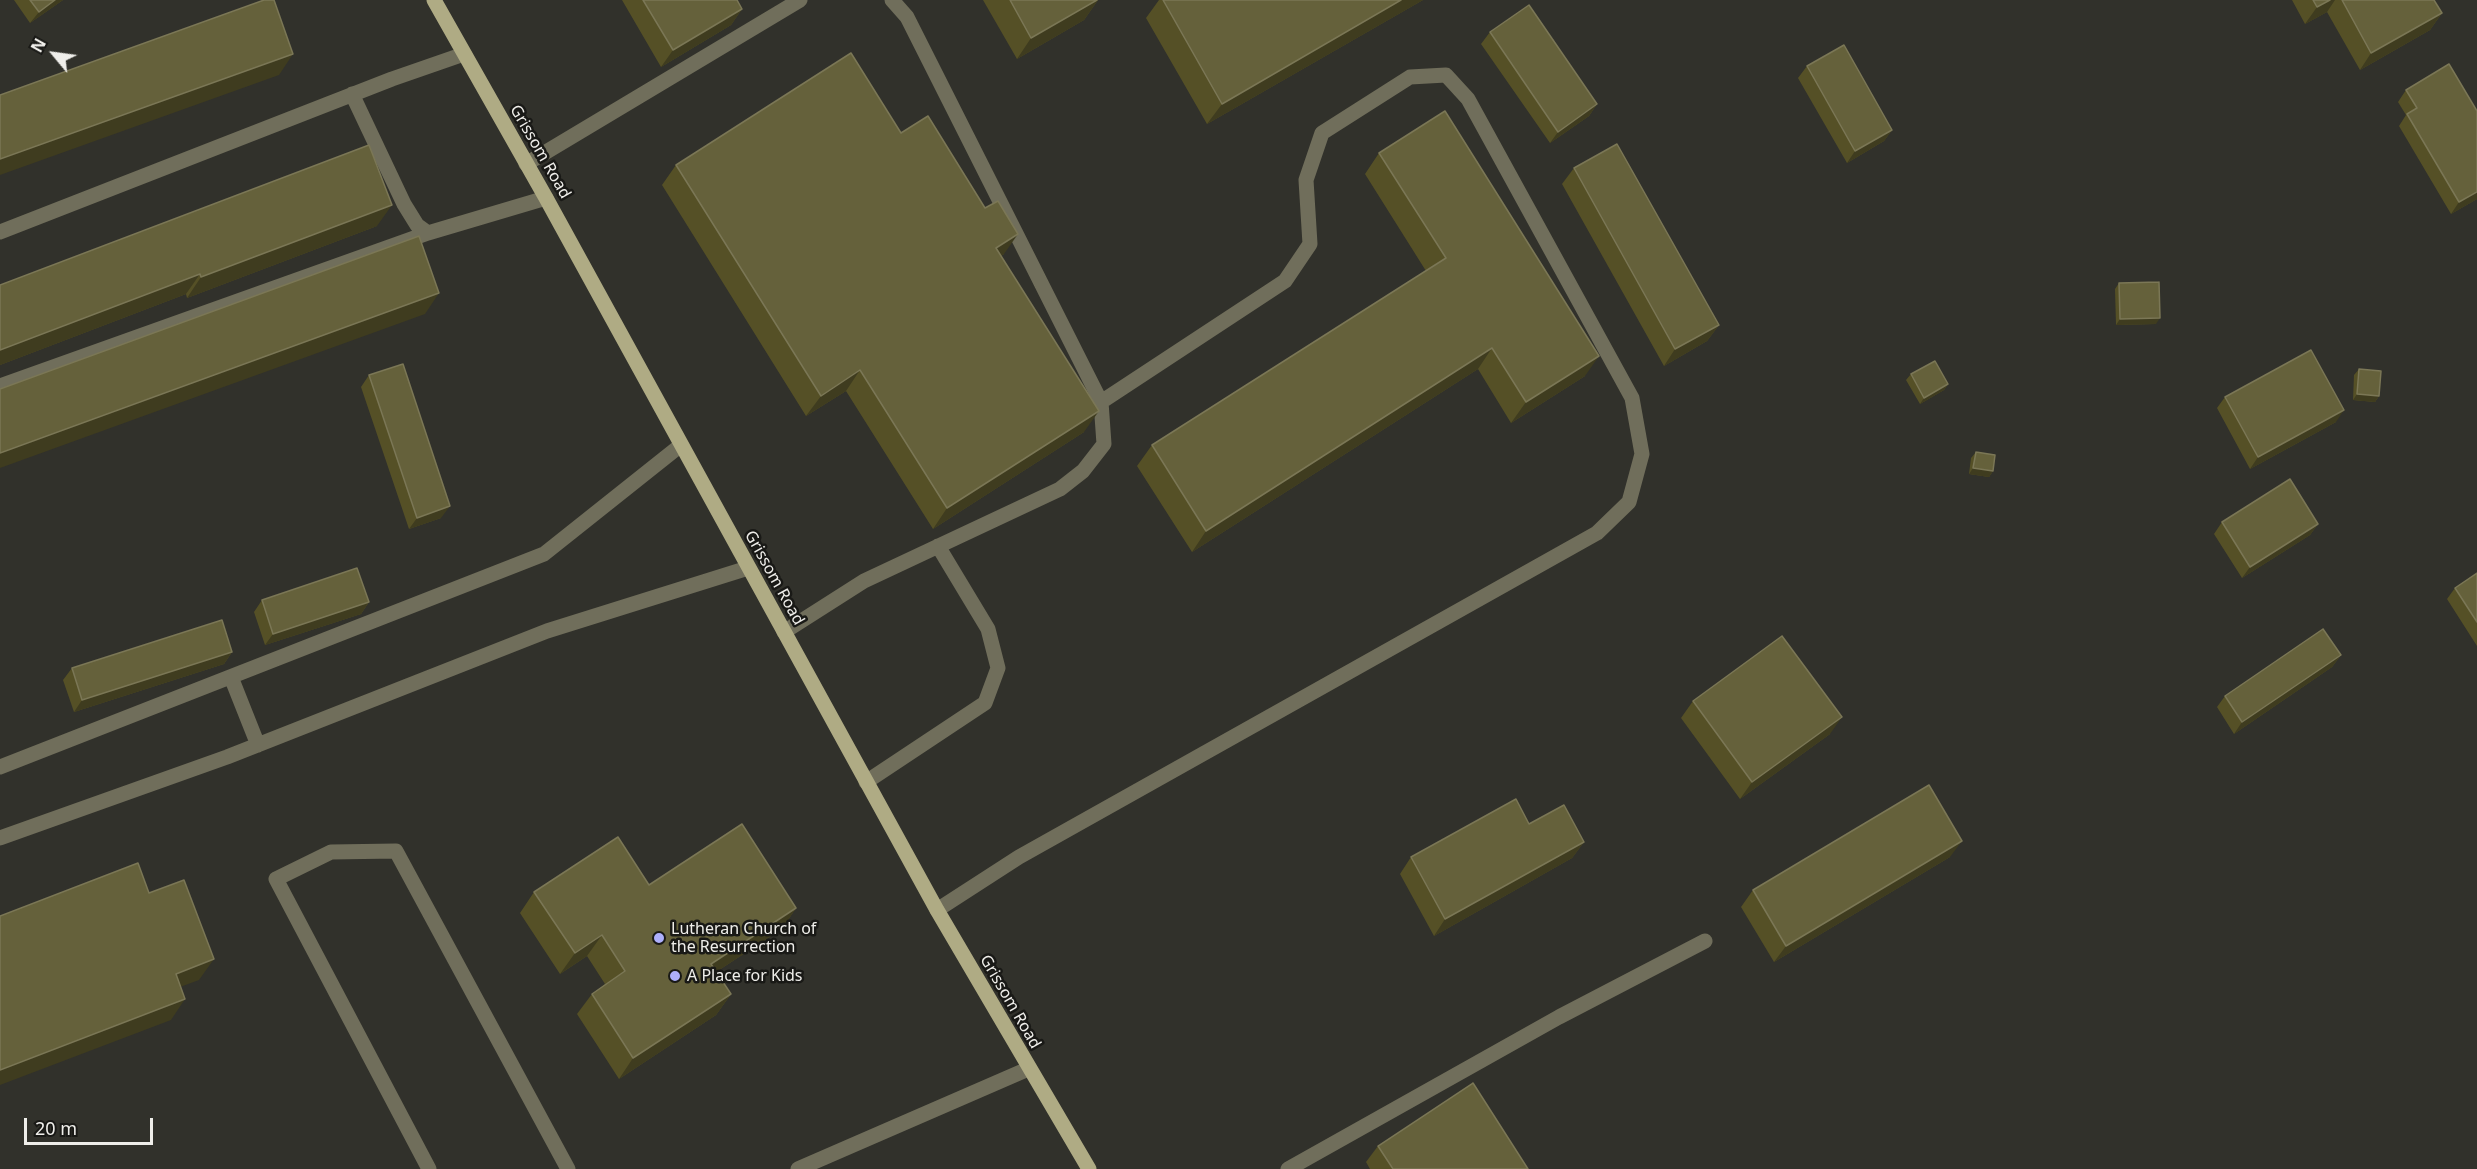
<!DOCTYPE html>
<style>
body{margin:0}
#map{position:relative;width:2477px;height:1169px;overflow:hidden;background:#31312b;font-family:"Noto Sans",sans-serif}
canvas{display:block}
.north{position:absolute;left:24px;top:24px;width:60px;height:60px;-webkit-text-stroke:4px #191916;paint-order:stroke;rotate:299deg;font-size:16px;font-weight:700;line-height:24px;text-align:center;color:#efeeea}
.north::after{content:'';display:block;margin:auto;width:21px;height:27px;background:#efeeea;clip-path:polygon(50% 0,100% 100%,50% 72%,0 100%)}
.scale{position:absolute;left:24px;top:1118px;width:129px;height:27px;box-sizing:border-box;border:3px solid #efeeea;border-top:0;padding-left:8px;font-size:18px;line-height:21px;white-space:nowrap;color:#efeeea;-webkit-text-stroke:4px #191916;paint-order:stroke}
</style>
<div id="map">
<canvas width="2477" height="1169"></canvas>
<div class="north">N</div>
<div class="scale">20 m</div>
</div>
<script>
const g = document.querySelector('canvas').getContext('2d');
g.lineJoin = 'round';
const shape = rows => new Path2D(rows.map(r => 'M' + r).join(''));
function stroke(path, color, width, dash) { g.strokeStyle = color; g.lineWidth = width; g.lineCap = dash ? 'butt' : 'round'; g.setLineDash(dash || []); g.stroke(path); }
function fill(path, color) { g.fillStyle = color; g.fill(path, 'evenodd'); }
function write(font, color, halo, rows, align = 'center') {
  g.font = font + ' "Noto Sans",sans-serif'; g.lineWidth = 5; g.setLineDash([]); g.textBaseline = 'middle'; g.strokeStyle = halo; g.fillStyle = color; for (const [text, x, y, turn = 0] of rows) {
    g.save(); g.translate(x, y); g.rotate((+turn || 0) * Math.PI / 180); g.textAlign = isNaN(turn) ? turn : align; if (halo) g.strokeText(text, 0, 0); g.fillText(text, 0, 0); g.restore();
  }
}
const lane = shape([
 [352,94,404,204,417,225,428,233,546,198],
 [526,164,800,0],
 [0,232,392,79,464,54],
 [0,386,428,233],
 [784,632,864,581,1060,489,1083,471,1104,444,1101,402,907,17,892,0],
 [231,677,258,745],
 [0,767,544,554,681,445],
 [866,782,985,703,998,668,988,629,938,546],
 [0,838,227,757,547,631,748,568],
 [937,910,1019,857,1597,533,1629,502,1642,454,1632,398,1468,99,1446,75,1410,77,1322,133,1306,180,1310,244,1285,281,1101,402],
 [429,1169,276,879,331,852,396,851,568,1169],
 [798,1169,1028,1069],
 [1288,1169,1559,1017,1705,941]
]);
const primary = shape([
 [434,0,546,198,937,910,1089,1169]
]);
const wall = shape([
 [14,0,63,0,30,23],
 [622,0,737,0,742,9,731,25,661,67],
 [983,0,1098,0,1084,20,1017,59],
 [1159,0,1423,0,1207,124,1146,18],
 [2292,0,2434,0,2442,13,2430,30,2360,70,2327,12,2305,24],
 [1490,32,1597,104,1589,116,1550,143,1481,44],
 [1807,66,1892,130,1884,141,1847,163,1798,78],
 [2406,90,2477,111,2477,199,2451,214,2399,126,2406,115,2398,102],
 [901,133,985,208,1004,254,1001,256,1084,432,933,529,846,391,806,416,662,185,676,165],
 [1379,153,1585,376,1511,423,1478,369,1192,552,1137,466,1152,445,1426,271,1365,174],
 [1574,168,1719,325,1707,341,1664,366,1562,184],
 [377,226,187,298,186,294,0,365,0,285],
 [2119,283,2156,324,2116,325,2115,289],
 [2359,369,2379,396,2375,402,2353,400,2354,375],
 [1911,374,1948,384,1944,390,1920,404,1906,380],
 [369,375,441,518,409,529,361,387],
 [2225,397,2336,422,2250,469,2217,408],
 [1976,452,1993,471,1989,477,1969,474,1971,458],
 [2222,522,2318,524,2310,535,2242,578,2214,534],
 [2477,573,2477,646,2447,599,2455,588],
 [262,600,369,602,361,614,265,645,254,612],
 [232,652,224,664,74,712,63,680,72,668],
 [2341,655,2332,667,2234,734,2217,707,2225,696],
 [1693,701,1830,734,1740,799,1681,718],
 [1529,824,1584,842,1572,858,1434,936,1400,874,1411,857],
 [1950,857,1774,962,1741,907,1753,890],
 [649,885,796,908,782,929,716,972,731,994,716,1015,619,1079,577,1014,592,994,605,984,587,956,560,974,520,913,534,892],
 [1378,1146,1528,1169,1370,1169,1366,1162]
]);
const shadedWall = shape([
 [55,0,63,0,30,23,39,12],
 [1098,0,1084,20,1017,59,1031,38],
 [1401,0,1423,0,1207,124,1222,104],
 [2330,0,2335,0,2327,12,2305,24,2317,7],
 [742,9,731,25,661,67,673,50],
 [2442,13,2430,30,2360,70,2371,53],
 [293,54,279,75,0,175,0,159],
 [1597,104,1589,116,1550,143,1558,132],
 [1892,130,1884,141,1847,163,1855,151],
 [2477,192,2477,199,2451,214,2459,202],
 [392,205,377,226,187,298,201,277],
 [1018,234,1004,254,981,268,996,248],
 [200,274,186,294,0,365,0,350],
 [439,293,425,314,0,468,0,453],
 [2160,318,2156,324,2116,325,2120,319],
 [1719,325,1707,341,1664,366,1675,349],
 [1492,348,1478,369,1192,552,1206,531],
 [1599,356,1585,376,1511,423,1526,402],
 [860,370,846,391,806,416,821,396],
 [1948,384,1944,390,1920,404,1924,398],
 [2357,394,2379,396,2375,402,2353,400],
 [2344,410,2336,422,2250,469,2258,457],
 [1099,411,1084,432,933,529,947,508],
 [1973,468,1993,471,1989,477,1969,474],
 [450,506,441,518,409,529,417,518],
 [2318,524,2310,535,2242,578,2250,567],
 [369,602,361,614,265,645,273,634],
 [232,652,224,664,74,712,82,700],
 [2341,655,2332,667,2234,734,2242,722],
 [1842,717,1830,734,1740,799,1752,782],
 [1962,841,1950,857,1774,962,1786,946],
 [1584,842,1572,858,1434,936,1445,919],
 [796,908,782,929,696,985,711,964],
 [602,935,587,956,560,974,575,953],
 [214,959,199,980,161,994,176,974],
 [731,994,716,1015,619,1079,633,1058],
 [185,999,171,1020,0,1085,0,1070]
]);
const building = shape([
 [30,0,55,0,39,12,30,0],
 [264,0,274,0,293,54,0,159,0,95,264,0],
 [643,0,737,0,742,9,673,50,643,0],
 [1010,0,1097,0,1031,38,1010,0],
 [1163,0,1401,0,1222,104,1163,0],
 [2313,0,2330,0,2317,7,2313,0],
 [2342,0,2434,0,2442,13,2371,53,2342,0],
 [1529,5,1597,104,1558,132,1490,32,1529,5],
 [1844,45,1892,130,1855,151,1807,66,1844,45],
 [851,53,901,133,928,116,985,208,998,201,1018,234,996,248,1099,411,947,508,860,370,821,396,676,165,851,53],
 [2449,64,2477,111,2477,192,2459,202,2407,114,2417,108,2406,90,2449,64],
 [1445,111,1599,356,1526,402,1492,348,1206,531,1152,445,1446,258,1379,153,1445,111],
 [1617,144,1719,325,1675,349,1574,168,1617,144],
 [369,145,392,205,201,277,200,274,0,350,0,285,369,145],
 [419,236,439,293,0,453,0,389,419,236],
 [2159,282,2160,318,2120,319,2119,283,2159,282],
 [2311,350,2344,410,2258,457,2225,397,2311,350],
 [1935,361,1948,384,1924,398,1911,374,1935,361],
 [403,364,450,506,417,518,369,375,403,364],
 [2359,369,2381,371,2379,396,2357,394,2359,369],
 [1976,452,1995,455,1993,471,1973,468,1976,452],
 [2290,479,2318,524,2250,567,2222,522,2290,479],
 [357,568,369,602,273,634,262,600,357,568],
 [2477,573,2477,622,2455,588,2477,573],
 [222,620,232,652,82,700,72,668,222,620],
 [2323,629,2341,655,2242,722,2225,696,2323,629],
 [1782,636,1842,717,1752,782,1693,701,1782,636],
 [1929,785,1962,841,1786,946,1753,890,1929,785],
 [1516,799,1529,824,1564,805,1584,842,1445,919,1411,857,1516,799],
 [742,824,796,908,711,964,731,994,633,1058,592,994,625,971,602,935,575,953,534,892,618,837,649,885,742,824],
 [138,863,149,893,184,880,214,959,176,974,185,999,0,1070,0,916,138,863],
 [1473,1083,1528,1169,1393,1169,1378,1146,1473,1083]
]);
const markers = [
 [659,938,6,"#adaffb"],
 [675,976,6,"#adaffb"]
];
const streetNames = [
 ["Grissom Road",540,152,60],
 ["Grissom Road",774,578,61],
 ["Grissom Road",1010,1002,60]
];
const poiNames = [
 ["Lutheran Church of",671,929],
 ["the Resurrection",671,947],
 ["A Place for Kids",687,976]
];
stroke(lane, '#706e5b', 15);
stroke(primary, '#afab84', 15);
fill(wall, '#555026');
fill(shadedWall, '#3f3c1f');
fill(building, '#65613b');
stroke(building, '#7b7756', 1.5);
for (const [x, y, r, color] of markers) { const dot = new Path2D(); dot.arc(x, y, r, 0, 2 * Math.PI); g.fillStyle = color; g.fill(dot); stroke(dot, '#191916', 2); }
write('16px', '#efeeea', '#191916', streetNames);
write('16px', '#efeeea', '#191916', poiNames, 'left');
</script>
